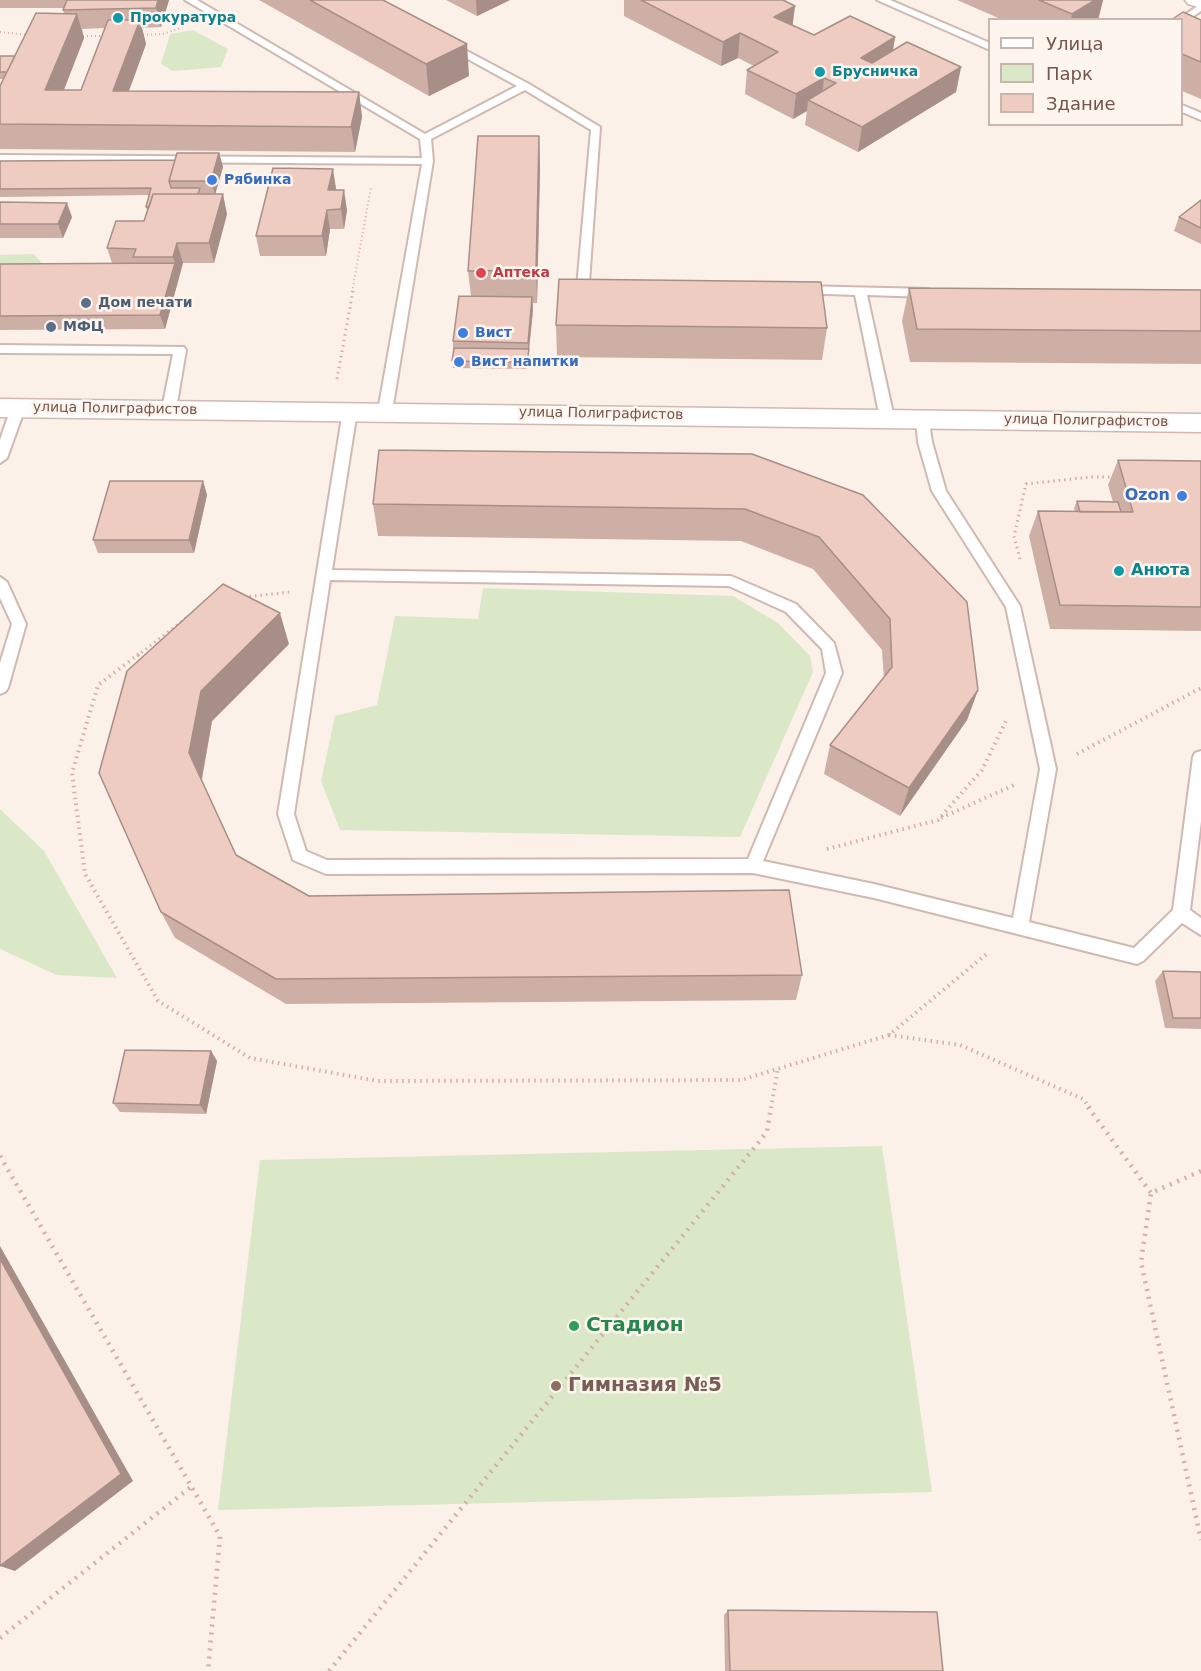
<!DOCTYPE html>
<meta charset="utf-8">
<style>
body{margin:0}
#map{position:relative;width:1201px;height:1671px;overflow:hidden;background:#fbf1e8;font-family:"DejaVu Sans",sans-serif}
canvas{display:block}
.legend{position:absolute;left:988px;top:18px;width:195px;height:108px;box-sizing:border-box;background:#fef5ee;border:2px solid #c7b5ae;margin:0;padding:8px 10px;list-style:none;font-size:18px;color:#74554d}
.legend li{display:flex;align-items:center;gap:12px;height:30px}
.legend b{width:30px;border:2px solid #c7b5ae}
</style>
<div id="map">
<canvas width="1201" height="1671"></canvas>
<ul class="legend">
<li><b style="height:8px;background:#fff"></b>Улица</li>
<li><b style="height:16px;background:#dae8c7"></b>Парк</li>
<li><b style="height:16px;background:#efccc1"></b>Здание</li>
</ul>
</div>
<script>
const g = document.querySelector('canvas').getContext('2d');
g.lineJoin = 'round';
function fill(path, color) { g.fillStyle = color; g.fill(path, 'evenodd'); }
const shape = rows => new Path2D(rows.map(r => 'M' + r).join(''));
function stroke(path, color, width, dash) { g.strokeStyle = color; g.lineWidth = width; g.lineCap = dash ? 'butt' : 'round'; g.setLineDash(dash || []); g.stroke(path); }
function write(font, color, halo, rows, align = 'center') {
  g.font = font + ' "DejaVu Sans",sans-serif'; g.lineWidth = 5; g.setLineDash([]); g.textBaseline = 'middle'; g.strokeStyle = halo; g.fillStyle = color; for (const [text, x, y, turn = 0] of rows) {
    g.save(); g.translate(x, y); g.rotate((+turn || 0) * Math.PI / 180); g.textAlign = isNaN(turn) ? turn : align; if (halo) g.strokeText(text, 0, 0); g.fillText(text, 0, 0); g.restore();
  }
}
const green = shape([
 [193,30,228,49,221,67,173,71,161,64,170,34],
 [34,254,46,268,0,278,0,255],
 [483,588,733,596,778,623,810,656,813,672,740,837,340,830,321,781,335,716,377,705,395,616,478,619],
 [0,809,44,851,117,978,57,975,0,949],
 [882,1146,932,1492,218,1510,260,1160]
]);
const pathFar3 = shape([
 [0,32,29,35],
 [139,35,163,34,184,27],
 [79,36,107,36],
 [352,292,371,187]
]);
const pathFar2 = shape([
 [337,379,353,291],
 [1020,559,1014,536,1026,484,1091,477,1115,477],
 [244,597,290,592],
 [137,656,186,618]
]);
const pathFar1 = shape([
 [139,654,98,685,72,773,85,874,158,1001,250,1058,378,1081,741,1080,889,1035,989,952],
 [1077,754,1201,688],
 [941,818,1014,785],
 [827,849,938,820,982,770,1006,721],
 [889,1035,960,1045,1083,1099,1090,1108],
 [771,1108,778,1068]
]);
const path = shape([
 [1088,1107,1151,1193],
 [0,1156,220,1536,208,1671],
 [1201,1171,1151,1193,1141,1262,1201,1540],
 [0,1638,192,1486],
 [329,1671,767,1132,771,1107]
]);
const service = shape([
 [185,0,197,0,425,134,517,86,444,46,444,42,448,41,529,84,600,127,589,283,602,284,602,290,583,291,577,287,591,130,525,90,431,139,433,161,392,411,385,415,378,411,422,164,0,161,0,155,422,158,420,139,185,0],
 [877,0,890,0,990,43,990,50,877,0],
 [1201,4,1201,11,1185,22,1182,23,1182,20,1177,20,1201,4],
 [1182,105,1201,113,1201,120,1182,112,1182,105],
 [801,286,928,289,934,293,928,297,867,295,894,418,892,421,882,421,880,418,855,295,797,293,795,290,801,286],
 [0,345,184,347,186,350,176,409,169,413,162,409,173,354,0,353,0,345],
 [18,404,25,408,7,458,0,463,0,440,11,408,18,404],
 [350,407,357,411,332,570,731,576,796,604,834,643,842,673,763,861,874,884,1013,918,1040,769,1006,607,932,491,918,442,916,418,918,415,928,415,932,442,946,491,1020,606,1056,769,1029,922,1134,948,1173,910,1193,757,1195,753,1201,751,1201,821,1190,910,1201,918,1201,935,1182,923,1143,961,1137,964,874,898,753,873,326,874,293,860,278,814,343,411,350,407],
 [330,580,729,586,786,612,822,649,826,673,748,859,327,860,306,851,294,814,330,580],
 [0,577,7,582,26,624,8,688,5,692,0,694,0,663,12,624,0,598,0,577]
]);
const tertiary = shape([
 [1185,0,1201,0,1201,8,1188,4,1185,0],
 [0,399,1201,414,1201,432,0,417,0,399]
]);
const wall = shape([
 [0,0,169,0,161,27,142,28,146,44,129,91,359,92,362,117,355,152,0,149,0,86,4,79,0,79,0,56,15,56,64,14,63,10,64,8,0,8],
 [105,28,81,90,64,90,84,38,82,29],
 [259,0,383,0,469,76,429,96],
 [446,0,510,0,477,16],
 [624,0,783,0,795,6,792,25,814,35,895,37,893,51,961,67,956,92,858,152,805,125,807,111,793,119,745,94,747,70,754,66,738,58,721,66,624,16],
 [957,0,1103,0,1098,20,1003,20],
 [1182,20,1201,20,1201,99,1182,91],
 [539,136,540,168,537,303,533,303,533,310,527,369,453,368,453,341,471,296,468,271],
 [219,153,223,167,215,194,227,214,214,263,183,263,165,329,0,330,0,264,112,263,107,248,144,221,147,211,146,207,149,195,0,197,0,161,175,160],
 [336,188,336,190,347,210,344,229,330,229,326,256,260,256,256,236],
 [1201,200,1201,244,1174,231,1179,217],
 [0,202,72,217,63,238,0,238],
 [909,288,1201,290,1201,364,910,362,902,321],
 [556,325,827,328,822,360,557,357],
 [752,454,978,690,967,720,900,816,824,774,830,745,884,679,882,650,813,569,741,541,378,536,373,504],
 [1118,460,1201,461,1201,631,1050,629,1029,536,1038,511,1075,512,1074,508,1077,501,1113,502,1108,485],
 [203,481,207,495,194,553,98,553,93,540],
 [289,644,212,721,202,780,236,855,309,896,802,975,796,1000,286,1004,175,938,161,912,99,773],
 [1163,971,1201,972,1201,1029,1165,1028,1155,981],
 [211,1051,217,1061,206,1114,120,1112,113,1103],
 [728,1610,943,1671,725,1671,724,1615]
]);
const shadedWall = shape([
 [158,0,169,0,161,27,156,8],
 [476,0,510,0,477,16],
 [1095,0,1103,0,1098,20,1071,20,1072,14],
 [795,6,792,30,774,17],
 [77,14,84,38,54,115,45,90],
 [140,20,146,44,120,115,113,91],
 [740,33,738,58,721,66,723,42],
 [895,37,891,61,857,82,861,58],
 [467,44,469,76,429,96,426,64],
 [961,67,956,92,858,152,862,127],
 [824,78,821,103,808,100,807,111,793,119,796,94],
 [359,92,362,117,355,152,351,127],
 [539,136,540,168,537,303,536,270],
 [219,153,223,167,215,195,211,181],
 [333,169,336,188,332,210,328,190],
 [344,190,347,210,344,229,341,209],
 [223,194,227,214,214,263,209,243],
 [67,203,72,217,63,238,58,224],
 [327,210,330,229,326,256,322,236],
 [177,243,183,263,165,329,160,315,175,263,173,257],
 [532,297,533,310,527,369,527,362],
 [203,481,207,495,194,553,189,540],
 [280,613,289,644,212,721,201,782,189,753,201,691],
 [978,690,967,720,900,816,909,788],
 [211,1051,217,1061,206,1114,200,1105],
 [0,1246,133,1481,15,1571,0,1566]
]);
const building = shape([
 [67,0,158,0,156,8,63,10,67,0],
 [310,0,383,0,467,44,426,64,310,0],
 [641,0,783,0,795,6,774,17,814,35,850,16,895,37,861,58,872,63,907,42,961,67,862,127,808,100,836,83,824,78,796,94,747,70,778,52,740,33,723,42,641,0],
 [1039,0,1095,0,1072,14,1039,0],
 [1183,12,1201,20,1201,62,1182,54,1182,20,1171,20,1183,12],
 [36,13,77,14,45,90,81,90,108,20,140,20,113,91,359,92,351,127,0,124,0,86,36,13],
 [0,56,15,56,7,72,0,72,0,56],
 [478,136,539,136,536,270,468,271,478,136],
 [177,153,219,153,211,181,169,181,177,153],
 [175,160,169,181,171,188,200,188,198,194,153,194,149,207,146,207,151,188,0,189,0,161,175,160],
 [273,168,333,169,328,190,344,190,341,209,327,210,322,236,256,236,273,168],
 [153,194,223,194,209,243,177,243,173,257,133,257,136,249,107,248,116,221,144,221,153,194],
 [1201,200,1201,228,1179,217,1201,200],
 [0,202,67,203,58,224,0,224,0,202],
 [175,263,160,315,0,316,0,264,175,263],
 [559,279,821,282,827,328,556,325,559,279],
 [909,288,1201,290,1201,331,917,329,909,288],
 [459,296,532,297,528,343,453,341,459,296],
 [454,348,529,349,527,362,452,361,454,348],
 [379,450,752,454,863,495,967,602,978,690,909,788,830,745,892,667,890,619,819,537,745,509,373,504,379,450],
 [1118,460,1201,461,1201,607,1060,605,1038,511,1133,512,1118,460],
 [110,481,203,481,189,540,93,540,110,481],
 [1077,501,1118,502,1121,512,1080,512,1077,501],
 [223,584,280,613,201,691,189,753,236,855,309,896,789,890,802,975,276,979,161,912,99,773,127,671,223,584],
 [1163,971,1201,972,1201,1018,1173,1018,1163,971],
 [125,1050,211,1051,200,1105,113,1103,125,1050],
 [0,1259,121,1474,0,1566,0,1259],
 [728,1610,937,1612,943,1671,730,1671,728,1610]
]);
const markers = [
 [118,18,6,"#0f9aa8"],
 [820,72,6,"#0f9aa8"],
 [212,180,6,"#3f7fe0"],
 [481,273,6,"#e0444e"],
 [86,303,6,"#5c6f8a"],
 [51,327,6,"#5c6f8a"],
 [463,333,6,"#3f7fe0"],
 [459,362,6,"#3f7fe0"],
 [1182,496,6,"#3f7fe0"],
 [1119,571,6,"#0f9aa8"],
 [574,1326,6,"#2e9e5b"],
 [556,1386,6,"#8d6e63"]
];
const farCulturenames = [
 ["Прокуратура",130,18],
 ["Брусничка",832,72]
];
const farShopnames = [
 ["Рябинка",224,180],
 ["Вист",475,333],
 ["Вист напитки",471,362]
];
const farHealthnames = [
 ["Аптека",493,273]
];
const farServicenames = [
 ["Дом печати",98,303],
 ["МФЦ",63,327]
];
const farStreetnames = [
 ["улица Полиграфистов",115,409,1],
 ["улица Полиграфистов",601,414,1],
 ["улица Полиграфистов",1086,421,1]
];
const shopNames = [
 ["Ozon",1170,496]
];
const cultureNames = [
 ["Анюта",1131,571]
];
const nearLeisurenames = [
 ["Стадион",586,1326]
];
const nearEducationnames = [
 ["Гимназия №5",568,1386]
];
fill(green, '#dae8c7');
stroke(service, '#cfb9b1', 4);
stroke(tertiary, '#cfb9b1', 3);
stroke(pathFar3, '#d4afa4', 2, [1, 3]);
stroke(pathFar2, '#d4afa4', 3, [1.5, 4]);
stroke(pathFar1, '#d4afa4', 4, [1.5, 4.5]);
stroke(path, '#d4afa4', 4.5, [2, 6]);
fill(service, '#fff');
fill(tertiary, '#fff');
fill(wall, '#ceafa6');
fill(shadedWall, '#a78f87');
fill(building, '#efccc1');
stroke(building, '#a78f87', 1.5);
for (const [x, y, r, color] of markers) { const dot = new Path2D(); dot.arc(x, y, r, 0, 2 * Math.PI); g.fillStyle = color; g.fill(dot); stroke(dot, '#fef5ee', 2); }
write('bold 14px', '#0d838f', '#fef5ee', farCulturenames, 'left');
write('bold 14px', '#366cbe', '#fef5ee', farShopnames, 'left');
write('bold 14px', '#be3a42', '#fef5ee', farHealthnames, 'left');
write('bold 14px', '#4e5e75', '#fef5ee', farServicenames, 'left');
write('14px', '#74554d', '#fef5ee', farStreetnames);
write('bold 16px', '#366cbe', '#fef5ee', shopNames, 'right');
write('bold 16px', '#0d838f', '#fef5ee', cultureNames, 'left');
write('bold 20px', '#27864d', '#fef5ee', nearLeisurenames, 'left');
write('bold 20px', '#785e54', '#fef5ee', nearEducationnames, 'left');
</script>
